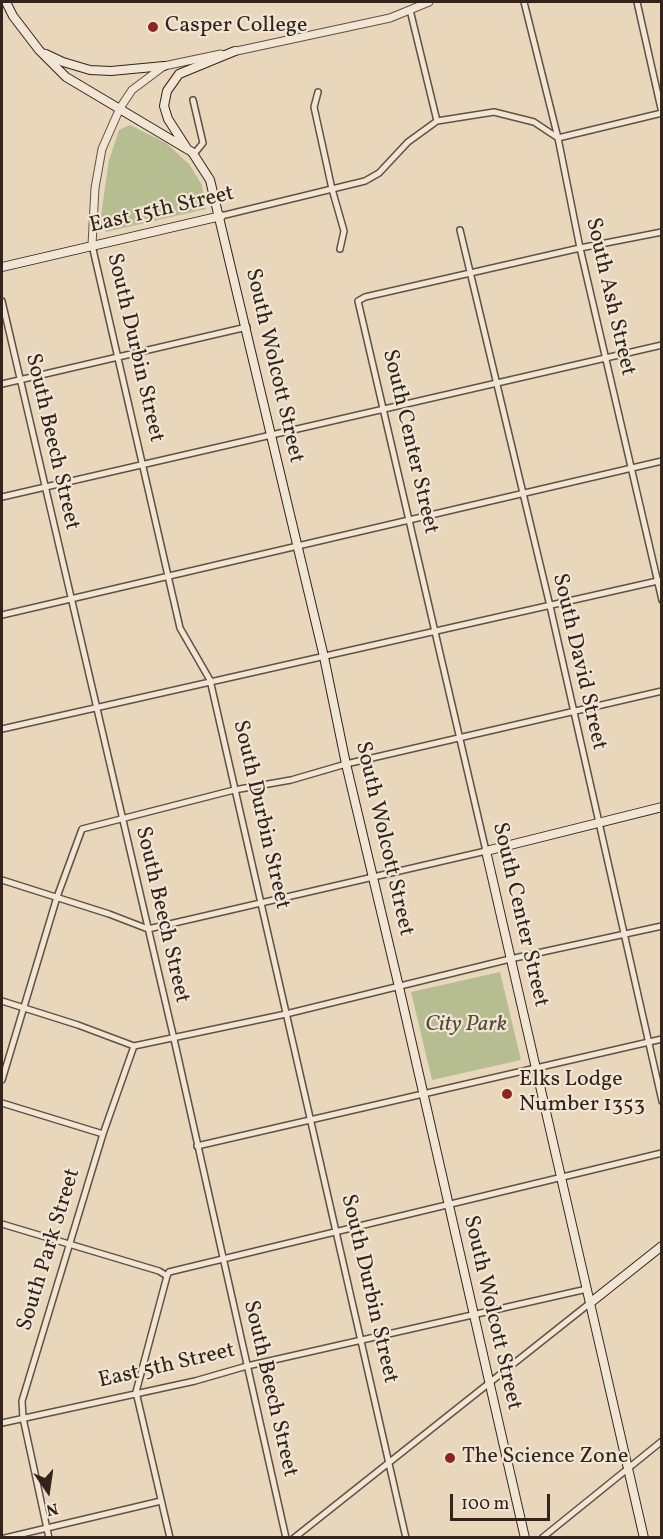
<!DOCTYPE html>
<style>
body{margin:0}
#map{position:relative;width:663px;height:1539px;overflow:hidden;background:#e9d7bc;font-family:Vollkorn,serif}
canvas{display:block}
.frame{position:absolute;inset:0;border:3px solid #32241d;pointer-events:none}
.north{position:absolute;left:18px;top:1461px;width:60px;height:60px;-webkit-text-stroke:4px #f1e5d3;paint-order:stroke;rotate:167deg;font-size:16px;font-weight:700;line-height:24px;text-align:center;color:#32241d}
.north::after{content:'';display:block;margin:auto;width:21px;height:27px;background:#32241d;clip-path:polygon(50% 0,100% 100%,50% 72%,0 100%)}
.scale{position:absolute;left:450px;top:1494px;width:100px;height:27px;box-sizing:border-box;border:3px solid #32241d;border-top:0;padding-left:8px;font-size:18px;line-height:21px;white-space:nowrap;color:#32241d;-webkit-text-stroke:4px #f1e5d3;paint-order:stroke}
</style>
<div id="map">
<canvas width="663" height="1539"></canvas>
<div class="frame"></div>
<div class="north">N</div>
<div class="scale">100 m</div>
</div>
<script>
const g = document.querySelector('canvas').getContext('2d');
g.lineJoin = 'round';
function fill(path, color) { g.fillStyle = color; g.fill(path, 'evenodd'); }
const shape = rows => new Path2D(rows.map(r => 'M' + r).join(''));
function stroke(path, color, width, dash) { g.strokeStyle = color; g.lineWidth = width; g.lineCap = dash ? 'butt' : 'round'; g.setLineDash(dash || []); g.stroke(path); }
function write(font, color, halo, rows, align = 'center') {
  g.font = font + ' Vollkorn,serif'; g.lineWidth = 4.5; g.setLineDash([]); g.textBaseline = 'middle'; g.strokeStyle = halo; g.fillStyle = color; for (const [text, x, y, turn = 0] of rows) {
    g.save(); g.translate(x, y); g.rotate((+turn || 0) * Math.PI / 180); g.textAlign = isNaN(turn) ? turn : align; if (halo) g.strokeText(text, 0, 0); g.fillText(text, 0, 0); g.restore();
  }
}
const green = shape([
 [130,125,166,143,189,164,202,185,206,209,106,232,100,222,109,160,119,130],
 [500,972,521,1060,432,1080,411,992]
]);
const minor = shape([
 [524,2,558,138,580,248,662,600],
 [637,2,662,113],
 [410,10,437,121],
 [318,92,314,107,332,189,344,231,340,249],
 [193,100,203,143,194,154],
 [221,216,365,181,379,173,408,142,437,121,494,112,534,122,558,138,662,113],
 [460,230,550,606,662,1101],
 [92,245,180,628,210,680,406,1538],
 [2,301,174,1039,286,1538],
 [2,384,247,327],
 [2,497,662,345],
 [2,615,662,461],
 [2,729,662,580],
 [2,880,109,914,148,929],
 [148,929,486,851,358,301,365,297,580,248,662,232],
 [2,1001,78,1025,134,1046,286,1014,510,959,662,926],
 [2,1080,57,897,82,829,234,790,291,780,346,764,662,691],
 [2,1103,103,1134],
 [197,1146,662,1039],
 [2,1224,159,1271,167,1276],
 [167,1276,169,1272,662,1153],
 [167,1276,136,1392,170,1538],
 [2,1423,195,1381,247,1366,587,1289],
 [5,1538,161,1501],
 [49,1538,23,1418,22,1401,103,1134,134,1046],
 [294,1538,590,1303],
 [542,1538,662,1441]
]);
const tertiary = shape([
 [232,52,390,18,429,2],
 [92,245,95,188,102,149,120,108,132,90,164,66,221,54]
]);
const secondary = shape([
 [6,2,13,16,39,50,66,77,192,152,210,180,324,657,346,764,399,987,525,1538],
 [46,54,63,62,90,70,111,71,164,66],
 [186,147,168,119,164,106,167,91,179,74,235,51],
 [2,267,221,216],
 [590,1303,662,1246],
 [644,1538,486,851,662,807]
]);
const markers = [
 [153,27,6,"#8f2418"],
 [507,1094,6,"#8f2418"],
 [450,1458,6,"#8f2418"]
];
const poiNames = [
 ["Casper College",165,27],
 ["Elks Lodge",519,1081],
 ["Number 1353",519,1106],
 ["The Science Zone",462,1458]
];
const streetNames = [
 ["East 15th Street",162,211,-13],
 ["South Ash Street",609,297,77],
 ["South Durbin Street",134,348,77],
 ["South Wolcott Street",273,366,77],
 ["South Beech Street",51,442,77],
 ["South Center Street",409,442,77],
 ["South David Street",578,662,77],
 ["South Durbin Street",260,815,77],
 ["South Wolcott Street",383,839,77],
 ["South Beech Street",161,915,77],
 ["South Center Street",519,915,77],
 ["South Park Street",50,1250,-73],
 ["South Durbin Street",368,1289,77],
 ["South Wolcott Street",491,1313,77],
 ["East 5th Street",167,1367,-13],
 ["South Beech Street",269,1389,77]
];
const parkNames = [
 ["City Park",466,1026]
];
fill(green, '#b6be91');
stroke(minor, '#605145', 8);
stroke(tertiary, '#605145', 9);
stroke(secondary, '#32241d', 10);
stroke(minor, '#f1e5d3', 5);
stroke(tertiary, '#f1e5d3', 7);
stroke(secondary, '#f1e5d3', 8);
for (const [x, y, r, color] of markers) { const dot = new Path2D(); dot.arc(x, y, r, 0, 2 * Math.PI); g.fillStyle = color; g.fill(dot); stroke(dot, '#f1e5d3', 2); }
write('22px', '#32241d', '#f1e5d3', poiNames, 'left');
write('22px', '#32241d', '#f1e5d3', streetNames);
write('italic 22px', '#534a3a', '#f1e5d3', parkNames);
</script>
